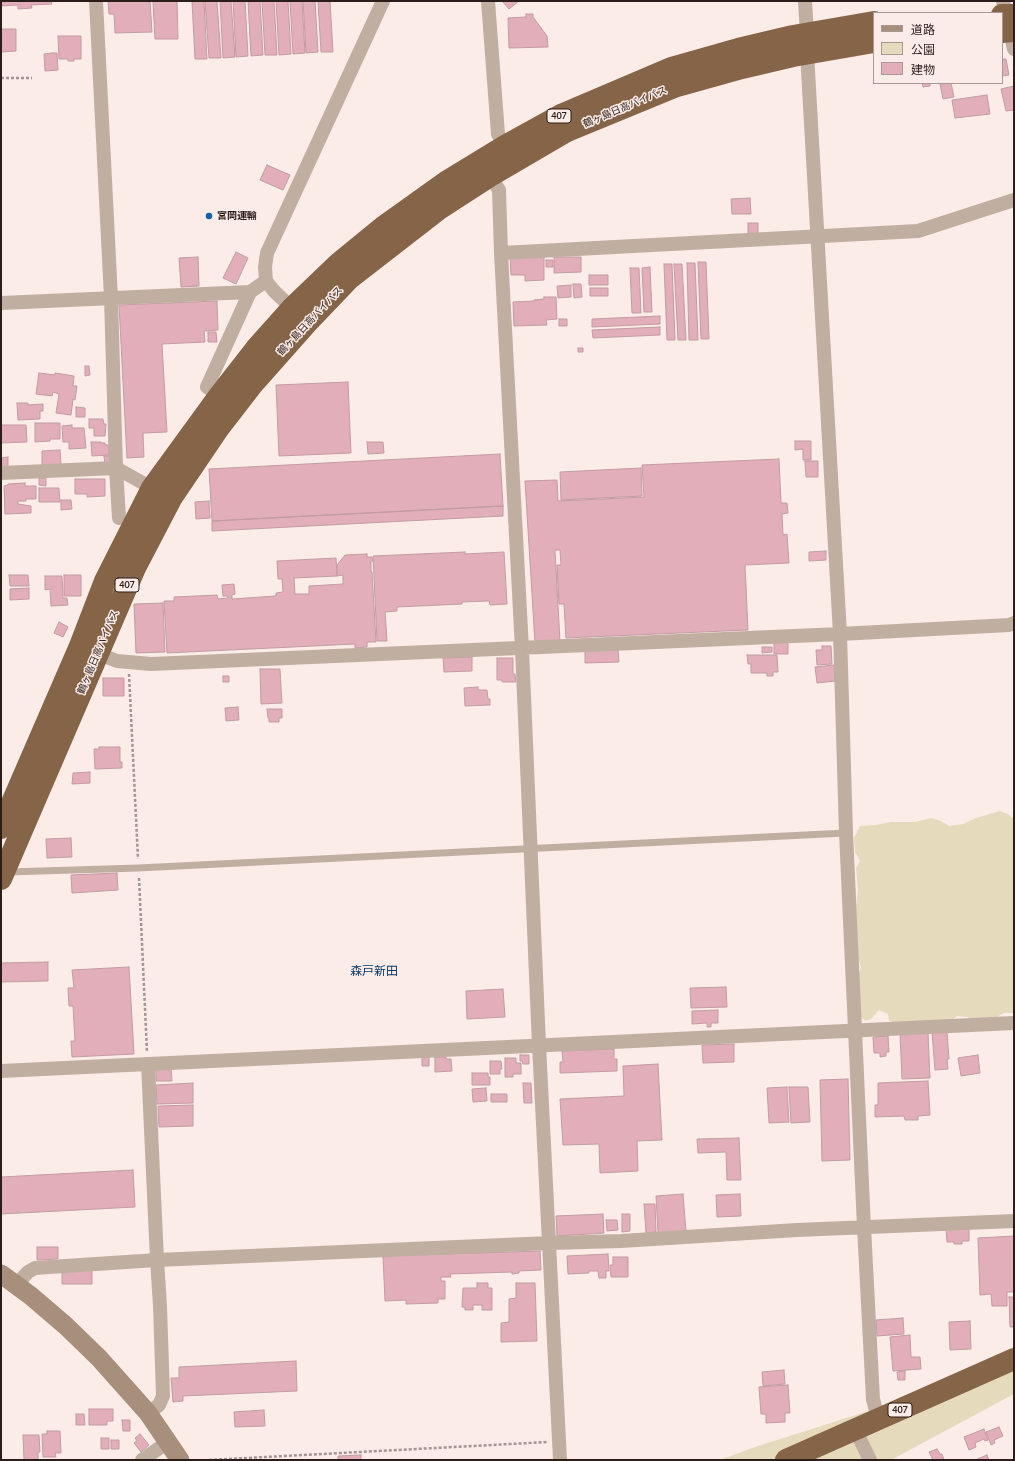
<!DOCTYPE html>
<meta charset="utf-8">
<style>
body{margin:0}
#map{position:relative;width:1015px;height:1461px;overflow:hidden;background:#fcece8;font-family:Lato,"Noto Sans JP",sans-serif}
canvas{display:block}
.frame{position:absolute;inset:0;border:2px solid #2b1d19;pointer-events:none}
.legend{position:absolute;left:873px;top:12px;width:130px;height:72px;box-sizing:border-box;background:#fcece8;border:1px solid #a89995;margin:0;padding:5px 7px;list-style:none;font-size:12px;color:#2b1d19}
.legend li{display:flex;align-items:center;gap:8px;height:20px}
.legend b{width:20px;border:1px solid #a89995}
</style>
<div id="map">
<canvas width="1015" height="1461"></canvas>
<div class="frame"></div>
<ul class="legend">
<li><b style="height:5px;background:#a78f7b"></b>道路</li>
<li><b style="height:11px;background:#e6dabd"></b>公園</li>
<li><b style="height:11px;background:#e1aeb9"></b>建物</li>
</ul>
</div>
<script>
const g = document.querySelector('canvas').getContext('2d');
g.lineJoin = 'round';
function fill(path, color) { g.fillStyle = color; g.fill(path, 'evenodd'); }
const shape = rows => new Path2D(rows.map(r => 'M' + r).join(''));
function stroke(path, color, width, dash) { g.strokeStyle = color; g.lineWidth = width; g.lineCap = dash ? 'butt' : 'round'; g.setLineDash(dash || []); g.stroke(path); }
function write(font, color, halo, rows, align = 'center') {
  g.font = font + ' Lato,"Noto Sans JP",sans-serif'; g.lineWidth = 3; g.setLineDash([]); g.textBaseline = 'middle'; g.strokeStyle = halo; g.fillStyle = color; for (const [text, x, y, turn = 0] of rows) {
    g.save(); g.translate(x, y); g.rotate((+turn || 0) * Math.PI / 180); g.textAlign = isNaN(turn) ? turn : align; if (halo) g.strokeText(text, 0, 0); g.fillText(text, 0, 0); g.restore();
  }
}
const green = shape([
 [1000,811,1008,814,1014,819,1014,1013,1004,1013,992,1020,974,1020,967,1017,957,1016,948,1022,907,1025,889,1021,888,1014,879,1010,871,1019,865,1021,860,1015,859,974,861,967,858,958,856,907,858,890,856,868,860,861,855,852,854,838,860,826,875,825,891,822,915,822,931,818,941,821,949,826,963,824,976,818],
 [1014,1356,1014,1394,891,1460,720,1460,752,1448,865,1412,885,1410,898,1398]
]);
const building = shape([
 [1,1,51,1,52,4,31,5,32,8,18,9,18,5,1,6,1,1],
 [108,1,150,1,152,32,115,33,114,14,109,14,108,1],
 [153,1,177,1,178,39,155,39,153,1],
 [192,1,204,1,207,59,195,59,192,1],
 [205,1,217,1,221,58,209,58,205,1],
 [220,1,231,1,235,57,223,58,220,1],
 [233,1,245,1,248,56,236,57,233,1],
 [248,1,260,1,263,55,251,56,248,1],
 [262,1,274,1,277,55,265,55,262,1],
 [276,1,288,1,291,54,279,55,276,1],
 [290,1,302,1,305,53,293,54,290,1],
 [303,1,315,1,318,52,306,53,303,1],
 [318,1,330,1,333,52,321,52,318,1],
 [502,1,519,1,509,9,502,1],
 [526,14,533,14,533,17,547,36,548,47,509,48,508,18,526,17,526,14],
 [1,29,16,29,16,51,1,52,1,29],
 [58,36,81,36,81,59,74,59,74,61,68,61,68,59,59,59,58,36],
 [52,53,57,53,58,70,45,71,44,54,52,53],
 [1002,59,1006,59,1009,75,1002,76,1002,79,1002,59],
 [922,83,930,83,930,86,923,87,922,83],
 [951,83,954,97,943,99,940,84,951,83],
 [1014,86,1014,110,1006,111,1001,89,1014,86],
 [987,95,990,114,955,118,952,100,987,95],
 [267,165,290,175,283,190,260,180,267,165],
 [750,198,751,214,732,214,731,199,750,198],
 [748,223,758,223,758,234,748,234,748,223],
 [236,252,248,258,236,284,223,278,236,252],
 [544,255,544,280,525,281,525,275,511,275,510,256,544,255],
 [198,257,199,286,181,287,179,258,198,257],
 [554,257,581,257,581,272,554,273,554,257],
 [546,260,553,260,553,267,546,267,546,260],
 [698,262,706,262,709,339,701,339,698,262],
 [687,263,695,263,698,340,689,340,687,263],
 [664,264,672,264,675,340,667,340,664,264],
 [674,264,682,264,686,340,678,340,674,264],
 [650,267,652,312,644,312,642,268,650,267],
 [630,268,639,268,641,313,632,313,630,268],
 [589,275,608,275,608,285,589,285,589,275],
 [573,284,581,284,582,297,574,298,573,284],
 [571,285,571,297,558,298,557,286,571,285],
 [590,288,608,288,608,296,590,296,590,288],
 [544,297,556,297,557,319,546,320,547,325,514,326,513,302,534,301,534,300,544,299,544,297],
 [217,301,218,330,204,331,205,342,162,344,167,432,143,433,144,457,127,458,119,305,217,301],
 [660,316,660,324,592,327,592,319,660,316],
 [559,319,567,319,567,326,559,326,559,319],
 [660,327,660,335,593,338,592,330,660,327],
 [208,332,216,332,217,342,208,342,208,332],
 [578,348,583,348,583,352,578,352,578,348],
 [85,366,89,366,90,375,85,376,85,366],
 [39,373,55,375,55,373,74,376,73,386,77,386,75,400,73,399,71,415,56,413,59,394,53,392,52,396,36,394,39,373],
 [348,382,351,453,279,456,276,385,348,382],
 [17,403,28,403,28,405,43,404,43,411,40,411,40,419,18,420,17,403],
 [76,407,85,408,85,417,76,417,76,407],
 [89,419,103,419,104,424,106,424,105,436,94,436,94,428,89,428,89,419],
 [35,423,60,423,60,439,50,439,50,441,35,442,35,423],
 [1,425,26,425,27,442,1,443,1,425],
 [72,425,72,428,84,428,86,448,69,449,69,442,63,442,62,426,72,425],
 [795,441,811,441,811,460,803,460,803,449,795,450,795,441],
 [91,442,101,442,101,443,105,443,105,445,109,445,109,455,92,456,91,442],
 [367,442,383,442,384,453,368,454,367,442],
 [60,450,61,465,42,465,42,451,60,450],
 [500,454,503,506,212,521,209,469,500,454],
 [104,456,110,456,111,464,105,464,104,456],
 [8,457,8,469,1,469,1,458,8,457],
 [779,459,781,503,787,503,788,513,782,514,783,535,787,534,789,563,745,565,748,630,566,638,564,604,559,604,557,565,561,565,560,550,555,550,560,642,535,643,525,481,557,480,558,501,644,497,642,465,779,459],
 [805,461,818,461,818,477,806,477,805,461],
 [641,468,642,496,561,500,560,472,641,468],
 [39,478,46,478,46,486,39,485,39,478],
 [75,479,105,479,105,496,87,497,87,494,75,494,75,479],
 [25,483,25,486,36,486,36,499,26,499,26,501,18,501,18,504,31,506,31,513,5,514,4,486,8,485,8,484,25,483],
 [39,488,59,488,60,502,39,502,39,488],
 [61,500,71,500,72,509,61,510,61,500],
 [209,501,210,518,196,519,195,502,209,501],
 [503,506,503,516,212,531,212,521,503,506],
 [826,551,826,560,809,561,809,552,826,551],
 [465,552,465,554,504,552,507,604,490,605,489,601,462,602,462,604,397,607,397,611,385,612,387,641,377,641,373,556,465,552],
 [367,554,367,557,372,557,373,561,371,561,371,572,372,572,376,642,367,642,367,647,355,648,355,644,167,653,164,601,174,601,174,597,217,595,218,599,228,598,228,596,223,596,222,585,234,584,235,594,232,595,232,599,276,596,276,593,283,592,282,579,278,579,277,561,336,558,337,576,294,578,295,594,309,594,309,586,343,584,343,575,337,576,337,565,345,555,367,554],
 [9,575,28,575,29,586,10,586,9,575],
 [64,575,81,575,81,596,64,596,64,575],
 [45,576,62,576,63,598,67,598,68,605,51,606,50,589,45,590,45,576],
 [29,588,29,599,10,600,10,589,29,588],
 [163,603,165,652,136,653,134,604,163,603],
 [59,622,68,627,63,637,54,633,59,622],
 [788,642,788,654,774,654,774,643,788,642],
 [822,646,831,646,832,664,817,665,816,650,822,650,822,646],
 [762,647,772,647,772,652,762,653,762,647],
 [618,650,619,662,585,663,585,651,618,650],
 [747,655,777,655,778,672,773,672,773,676,767,676,767,673,751,673,751,664,748,664,747,655],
 [472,657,472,671,444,672,443,658,472,657],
 [497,658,513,658,513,674,515,674,516,682,502,682,502,680,497,680,497,658],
 [834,665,835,681,817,683,815,667,834,665],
 [260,669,280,669,282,703,261,704,260,669],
 [223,676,229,676,229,682,223,682,223,676],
 [103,678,124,678,124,696,103,696,103,678],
 [478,687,478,690,487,690,488,699,490,699,490,705,465,706,464,688,478,687],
 [238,707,239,720,226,721,225,708,238,707],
 [267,709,282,709,282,718,279,718,279,722,269,722,269,718,268,718,267,709],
 [99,747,120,747,120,762,122,762,122,768,95,769,94,749,99,749,99,747],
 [90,772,90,783,72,784,73,773,90,772],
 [71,838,72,857,47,858,46,839,71,838],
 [117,873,118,890,72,893,71,875,117,873],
 [48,962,48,981,1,982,1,963,48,962],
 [129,967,134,1054,72,1057,71,1041,75,1041,73,1006,69,1006,68,988,74,988,72,970,129,967],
 [726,987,727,1007,691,1008,690,988,726,987],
 [503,989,505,1017,467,1019,466,991,503,989],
 [718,1010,718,1023,711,1023,711,1027,707,1027,707,1023,692,1024,692,1011,718,1010],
 [947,1031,949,1059,947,1059,948,1069,935,1070,932,1032,947,1031],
 [928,1033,930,1078,902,1079,900,1034,928,1033],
 [888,1036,889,1052,886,1052,886,1056,880,1057,880,1053,874,1053,873,1037,888,1036],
 [734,1044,734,1062,703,1063,702,1045,734,1044],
 [614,1049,614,1059,617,1059,617,1071,560,1073,560,1062,563,1062,562,1051,614,1049],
 [520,1055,529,1055,529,1064,523,1064,522,1061,520,1061,520,1055],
 [978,1055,980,1073,961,1076,958,1058,978,1055],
 [422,1057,429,1057,429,1066,422,1066,422,1057],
 [435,1057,446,1057,446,1059,451,1059,452,1071,435,1072,435,1057],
 [505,1058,516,1058,516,1063,521,1063,521,1074,513,1074,513,1077,505,1077,505,1058],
 [490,1061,501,1061,502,1069,500,1069,500,1074,490,1074,490,1061],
 [658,1064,662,1140,637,1141,638,1171,600,1173,599,1144,563,1145,560,1099,624,1096,623,1066,658,1064],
 [171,1068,172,1081,156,1081,156,1069,171,1068],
 [472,1073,488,1073,488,1077,490,1077,490,1085,472,1085,472,1073],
 [848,1079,850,1160,822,1161,820,1080,848,1079],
 [928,1081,930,1115,918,1116,918,1120,905,1120,904,1116,875,1117,875,1105,878,1105,878,1083,928,1081],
 [193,1083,193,1103,157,1104,156,1085,193,1083],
 [523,1083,531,1083,532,1103,524,1103,523,1083],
 [787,1087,789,1122,769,1123,767,1088,787,1087],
 [789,1087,808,1087,810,1122,791,1123,789,1087],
 [486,1088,487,1101,473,1102,472,1089,486,1088],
 [491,1094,507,1094,507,1102,491,1102,491,1094],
 [193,1105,193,1126,159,1127,158,1106,193,1105],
 [739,1138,741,1180,727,1180,726,1152,698,1153,697,1139,739,1138],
 [133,1170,135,1207,1,1214,1,1177,133,1170],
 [683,1194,686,1232,658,1233,656,1196,683,1194],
 [740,1194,741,1216,717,1217,716,1195,740,1194],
 [644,1204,655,1204,656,1232,646,1233,644,1204],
 [603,1214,604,1233,557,1236,556,1216,603,1214],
 [622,1214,630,1214,630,1231,622,1232,622,1214],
 [606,1220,617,1220,618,1230,607,1231,606,1220],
 [969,1227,969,1241,962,1241,962,1244,954,1244,954,1242,947,1242,946,1228,969,1227],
 [1014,1236,1014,1292,1007,1292,1007,1306,992,1306,991,1294,980,1295,978,1238,1014,1236],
 [37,1247,58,1247,58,1259,37,1260,37,1247],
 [540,1251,541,1270,519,1271,519,1273,512,1274,512,1272,450,1274,451,1277,441,1277,441,1281,445,1281,445,1299,438,1299,438,1303,406,1304,406,1300,385,1301,383,1256,540,1251],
 [608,1254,609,1271,606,1271,606,1278,599,1278,598,1271,589,1271,589,1273,568,1274,567,1256,608,1254],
 [613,1257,628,1257,628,1277,611,1277,610,1265,613,1265,613,1257],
 [62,1270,92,1270,92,1284,62,1284,62,1270],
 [477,1283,488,1283,488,1288,492,1288,492,1310,482,1310,482,1305,473,1305,473,1310,465,1310,465,1307,462,1307,463,1288,477,1288,477,1283],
 [516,1283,535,1283,537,1341,501,1342,501,1323,509,1322,509,1299,516,1298,516,1283],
 [1009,1297,1014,1297,1014,1327,1010,1327,1009,1297],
 [903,1318,904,1334,877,1336,876,1320,903,1318],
 [970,1321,971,1349,950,1350,949,1322,970,1321],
 [910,1335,911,1357,920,1357,921,1369,893,1371,890,1337,910,1335],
 [296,1361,297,1391,183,1396,183,1401,173,1402,171,1378,179,1378,179,1367,296,1361],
 [784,1370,785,1384,763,1386,762,1372,784,1370],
 [905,1371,905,1380,898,1380,897,1372,905,1371],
 [788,1385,790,1413,785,1413,785,1422,766,1423,766,1414,761,1414,759,1387,788,1385],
 [89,1409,113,1409,113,1421,107,1421,107,1425,89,1425,89,1409],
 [264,1410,265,1426,235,1427,234,1412,264,1410],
 [76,1414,84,1414,85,1425,76,1425,76,1414],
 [122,1420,130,1420,130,1431,123,1431,122,1420],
 [999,1427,1003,1436,994,1440,995,1443,991,1445,986,1432,999,1427],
 [984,1429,988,1440,985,1441,984,1439,975,1443,976,1447,969,1450,964,1437,984,1429],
 [47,1431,60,1431,61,1453,55,1453,56,1457,43,1457,42,1434,47,1434,47,1431],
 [140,1434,149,1445,141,1452,134,1443,137,1441,135,1438,140,1434],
 [23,1435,39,1435,40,1452,38,1452,38,1460,24,1460,23,1435],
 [101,1438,109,1438,109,1449,101,1449,101,1438],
 [111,1440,119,1440,119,1449,111,1449,111,1440],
 [937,1449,940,1454,942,1454,944,1460,933,1460,929,1452,937,1449],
 [361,1455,361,1460,338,1460,338,1456,361,1455],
 [987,1455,989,1460,975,1460,987,1455]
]);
const path = shape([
 [1,78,32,78],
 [129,674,138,859],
 [139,878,147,1052],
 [209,1460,548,1442]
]);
const lane = shape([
 [8,872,138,868,846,833]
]);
const street = shape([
 [96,1,111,298,116,468,152,488],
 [488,1,498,134,505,146],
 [805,1,807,34],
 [1003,1,1014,49],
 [807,53,840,634,846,833,864,1227,873,1399,878,1419],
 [490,176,499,190,501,253,522,649,539,1045,560,1460],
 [501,253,918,231,1014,200],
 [1,303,250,292,266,281],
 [298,314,274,291,266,281,265,267,267,253,383,1],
 [219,396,207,387,250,292],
 [1,473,116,468,119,518],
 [91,651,117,661,151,664,840,634,1009,625,1014,623],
 [148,1064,157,1260,160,1306,163,1396,159,1405,148,1413],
 [1,1071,1014,1023],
 [16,1285,28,1272,35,1268,157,1260,549,1243,621,1241,797,1230,1014,1221],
 [855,1429,870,1460],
 [142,1460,168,1442]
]);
const secondary = shape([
 [1,1274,31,1296,66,1326,99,1358,148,1413,180,1460]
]);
const highway = shape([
 [1002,15,1014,15],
 [1002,32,1014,31],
 [1,828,80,646,105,581,152,488,219,396,258,346,292,308,339,263,383,227,446,182,505,146,563,114,671,68,738,49,793,36,874,22],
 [1,879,135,568,172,497,218,429,252,385,307,323,350,278,439,209,490,176,567,131,674,87,742,68,793,56,874,42],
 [786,1460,1014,1359]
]);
const markers = [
 [209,216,4,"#155faf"]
];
const shields = [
 [559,116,24],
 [127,585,24],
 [900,1410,24]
];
const shieldNames = [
 ["407",559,116],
 ["407",127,585],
 ["407",900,1410]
];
const streetNames = [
 ["鶴ヶ島日高バイパス",625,107,-23],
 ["鶴ヶ島日高バイパス",310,321,-47],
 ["鶴ヶ島日高バイパス",98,652,-67]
];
const poiNames = [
 ["宮岡運輸",217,216]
];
const quarterNames = [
 ["森戸新田",374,971]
];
fill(green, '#e6dabd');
fill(building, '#e1aeb9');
stroke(building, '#c29ba3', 1);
stroke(path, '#a49591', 2.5, [3, 2]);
stroke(lane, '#c0afa1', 7);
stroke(street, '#c0afa1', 14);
stroke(secondary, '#a78f7b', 19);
stroke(highway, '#866447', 22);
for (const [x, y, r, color] of markers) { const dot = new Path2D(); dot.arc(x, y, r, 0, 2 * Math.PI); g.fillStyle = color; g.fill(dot); stroke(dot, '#fcece8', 1.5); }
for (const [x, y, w] of shields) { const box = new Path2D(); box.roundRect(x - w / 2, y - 7, w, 14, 3); g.fillStyle = '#fcece8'; g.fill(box); stroke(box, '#2b1d19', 1); }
write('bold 9px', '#2b1d19', null, shieldNames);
write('10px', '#2b1d19', '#fcece8', streetNames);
write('bold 10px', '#2b1d19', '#fcece8', poiNames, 'left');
write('12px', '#083769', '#fcece8', quarterNames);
</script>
